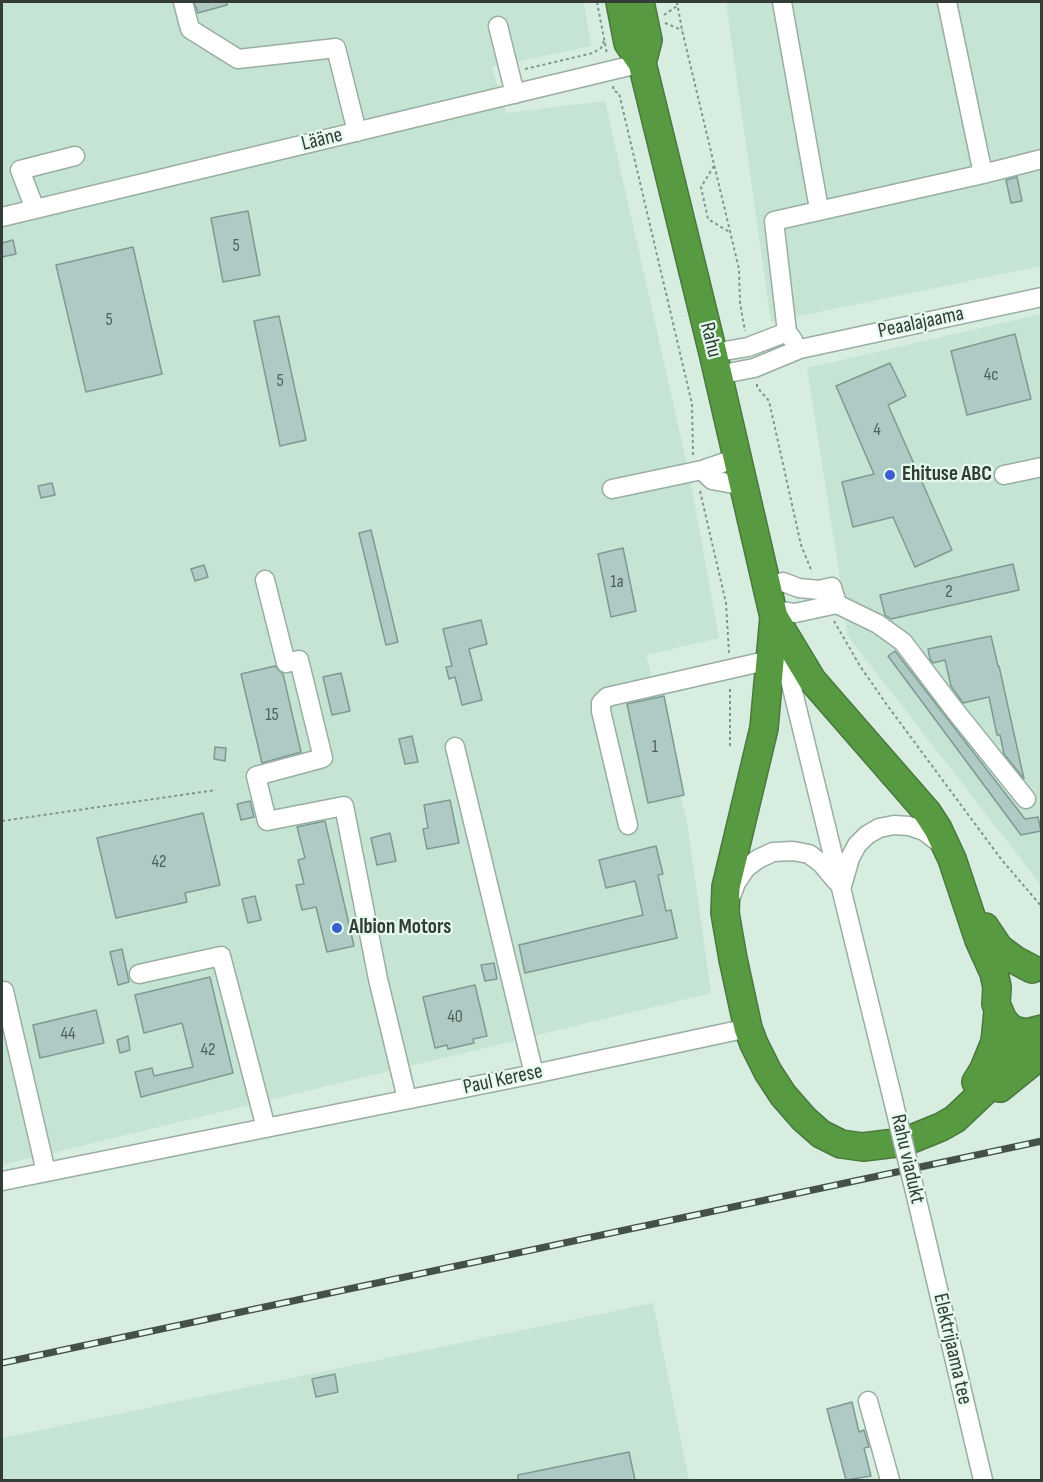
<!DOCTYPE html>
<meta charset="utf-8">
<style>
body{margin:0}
#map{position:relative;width:1043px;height:1482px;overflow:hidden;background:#d6ede0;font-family:"Sofia Sans Condensed",sans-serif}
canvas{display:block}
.frame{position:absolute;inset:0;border:3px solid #333c36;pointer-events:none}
</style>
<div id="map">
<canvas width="1043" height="1482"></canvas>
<div class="frame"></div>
</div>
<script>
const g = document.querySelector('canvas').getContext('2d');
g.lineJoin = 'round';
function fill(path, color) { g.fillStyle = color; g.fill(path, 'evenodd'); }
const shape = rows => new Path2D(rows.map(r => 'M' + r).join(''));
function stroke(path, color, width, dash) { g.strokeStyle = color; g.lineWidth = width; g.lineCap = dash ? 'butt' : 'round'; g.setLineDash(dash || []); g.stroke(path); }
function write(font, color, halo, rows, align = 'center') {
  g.font = font + ' "Sofia Sans Condensed",sans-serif'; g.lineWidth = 4.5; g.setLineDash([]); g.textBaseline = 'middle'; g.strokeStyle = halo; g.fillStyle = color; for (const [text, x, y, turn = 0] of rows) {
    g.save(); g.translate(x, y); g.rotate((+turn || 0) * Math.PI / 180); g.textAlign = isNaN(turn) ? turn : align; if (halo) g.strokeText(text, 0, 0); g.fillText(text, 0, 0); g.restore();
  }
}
const built = shape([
 [2,2,584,2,591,46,492,67,506,113,605,101,690,478,719,638,646,655,687,822,711,993,2,1165],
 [726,2,1041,2,1041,266,771,322],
 [1041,314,1041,885,847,635,844,604,807,368],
 [653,1303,689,1480,2,1480,2,1438]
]);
const building = shape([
 [194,2,227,2,227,5,198,13,194,2],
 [1017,177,1022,201,1011,203,1006,180,1017,177],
 [248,211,260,275,223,282,211,218,248,211],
 [13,240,16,254,2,257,2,243,13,240],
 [133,247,162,374,86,392,56,265,133,247],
 [279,316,306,440,280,446,254,321,279,316],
 [1015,334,1031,399,967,415,951,351,1015,334],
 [890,363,906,396,888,405,952,550,915,567,893,517,853,527,842,482,874,474,836,386,890,363],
 [52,483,55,495,41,498,38,486,52,483],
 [371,530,398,642,386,645,359,533,371,530],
 [623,548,636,611,611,617,598,554,623,548],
 [1013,564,1019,590,891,619,885,615,880,595,1013,564],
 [204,565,208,577,195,581,191,569,204,565],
 [481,620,487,644,469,649,482,700,462,705,455,677,449,679,446,667,452,666,443,629,481,620],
 [991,636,998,666,999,666,1024,779,1004,754,1000,735,997,735,989,697,963,703,951,686,945,660,933,663,930,659,928,649,991,636],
 [895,651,1025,819,1038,817,1041,831,1021,835,888,656,895,651],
 [275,666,283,674,301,752,262,763,241,674,275,666],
 [341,673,350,711,332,715,323,677,341,673],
 [664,696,684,795,648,803,627,704,664,696],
 [412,736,418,762,405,764,399,739,412,736],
 [215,747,226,748,225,761,214,759,215,747],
 [450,800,459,843,427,849,423,829,428,828,424,805,450,800],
 [250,801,254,817,241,820,237,804,250,801],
 [203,813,220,885,185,893,187,902,116,918,97,838,203,813],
 [325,821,354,946,327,952,316,907,302,910,296,885,304,884,298,860,305,858,297,827,325,821],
 [390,833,396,861,377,865,371,838,390,833],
 [656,846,663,874,658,875,666,911,671,910,677,938,525,973,519,945,643,915,635,881,606,888,599,860,656,846],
 [255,896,261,920,248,923,242,899,255,896],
 [122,949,129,982,118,985,110,952,122,949],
 [494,963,497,979,485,981,481,965,494,963],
 [210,977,233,1073,141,1097,135,1072,152,1068,154,1076,193,1067,182,1023,144,1033,135,995,210,977],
 [475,985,487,1036,473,1039,474,1043,448,1049,447,1045,435,1048,423,997,475,985],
 [96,1010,104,1043,40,1058,33,1025,96,1010],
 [128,1036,130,1050,120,1053,117,1040,128,1036],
 [335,1374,338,1392,316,1397,312,1379,335,1374],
 [852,1402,859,1432,864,1430,869,1447,864,1448,871,1476,846,1480,827,1409,852,1402],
 [629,1452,635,1480,518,1480,518,1475,629,1452]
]);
const path = shape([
 [597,2,607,54],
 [677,2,682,30,739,269,740,303,745,331],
 [664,15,677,6],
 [665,23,682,30],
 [525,69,593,53,601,48,604,41],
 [613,86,614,91,619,93,692,404,693,456],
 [714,166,701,187,708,219,731,233],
 [757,384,757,387,769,401,801,545,812,572],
 [700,491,726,603,729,653],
 [834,621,860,666,887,705,1001,859,1042,907],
 [730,746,730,686],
 [2,821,216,790]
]);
const minor = shape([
 [183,2,190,29,238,59,336,48,357,132],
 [782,2,819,209],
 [947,2,983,174],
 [498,26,515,94],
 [35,209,20,170,75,156],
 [2,217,642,63],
 [787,332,774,221,983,174,1042,159],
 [713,353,748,347,787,332,793,340],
 [718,375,754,368,800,349,1042,297],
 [702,470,712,480,744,486],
 [1004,475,1042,467],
 [612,489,702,470,737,458],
 [265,580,286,663,299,660,323,758,256,776,267,821,344,806,378,979,407,1099],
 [767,585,783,582,799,588,819,590,832,587,837,604],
 [772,610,795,613,837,604,878,624,903,642,953,708,1026,799],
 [780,639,893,1100],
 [455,747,534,1074],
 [628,825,601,711,601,703,607,697,770,660],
 [842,886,850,858,857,845,867,835,879,828,894,825,909,826,924,831,942,845],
 [732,894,736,883,746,868,758,859,773,852,793,851,809,854,821,863,837,882],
 [139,974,221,956,266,1128],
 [4,991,46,1172],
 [2,1181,534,1074,748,1028],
 [921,1217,983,1480],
 [868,1401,890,1480]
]);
const highway = shape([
 [620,2,628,43,642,63,713,353,774,617,764,728,726,887,725,913,733,959,748,1028,754,1044,768,1072,783,1095,804,1119,821,1134,841,1144,863,1147,904,1142,941,1127,955,1119,992,1084,1018,1048,1035,1032],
 [640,2,648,40,642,63],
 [774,617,812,680,927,812,938,829,952,859,979,940,994,973,997,987,996,1004,1003,1020,1010,1028,1017,1031,1026,1033,1042,1029],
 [985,927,999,948,1015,960,1032,969],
 [976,1082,984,1069,995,1042,998,1012],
 [1000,1088,1042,1054]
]);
const rail = shape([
 [2,1363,1042,1141]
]);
const minorBridge = shape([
 [893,1100,921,1217]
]);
const markers = [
 [890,475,6,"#3b5ecf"],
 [337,928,6,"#3b5ecf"]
];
const numberNames = [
 ["5",236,246],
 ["5",109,320],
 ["4c",991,375],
 ["5",280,381],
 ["4",877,430],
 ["1a",617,582],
 ["2",949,592],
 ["15",272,715],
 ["1",655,747],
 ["42",159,862],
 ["40",455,1017],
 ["44",68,1034],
 ["42",208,1050]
];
const streetNames = [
 ["Lääne",322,140,-14],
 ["Peaalajaama",921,323,-12],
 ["Rahu",710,340,76],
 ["Paul Kerese",503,1080,-12],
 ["Rahu viadukt",907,1159,77],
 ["Elektrijaama tee",952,1349,77]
];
const poiNames = [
 ["Ehituse ABC",902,475],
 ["Albion Motors",349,928]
];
fill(built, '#c6e4d3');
fill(building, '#afcac4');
stroke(building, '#7f9993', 1.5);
stroke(minor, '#99aea1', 21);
stroke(highway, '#4a793e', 30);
stroke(path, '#84948b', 2, [3, 3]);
stroke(minor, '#fff', 18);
stroke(highway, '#579a42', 27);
stroke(rail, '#455049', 7);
stroke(rail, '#e3faed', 4.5, [14]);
stroke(minorBridge, '#99aea1', 21, []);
stroke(minorBridge, '#fff', 18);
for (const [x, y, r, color] of markers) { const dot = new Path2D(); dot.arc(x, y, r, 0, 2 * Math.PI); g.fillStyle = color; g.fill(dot); stroke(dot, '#e3faed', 2); }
write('18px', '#52605a', null, numberNames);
write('21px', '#333c36', '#e3faed', streetNames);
write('bold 21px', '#333c36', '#e3faed', poiNames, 'left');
</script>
